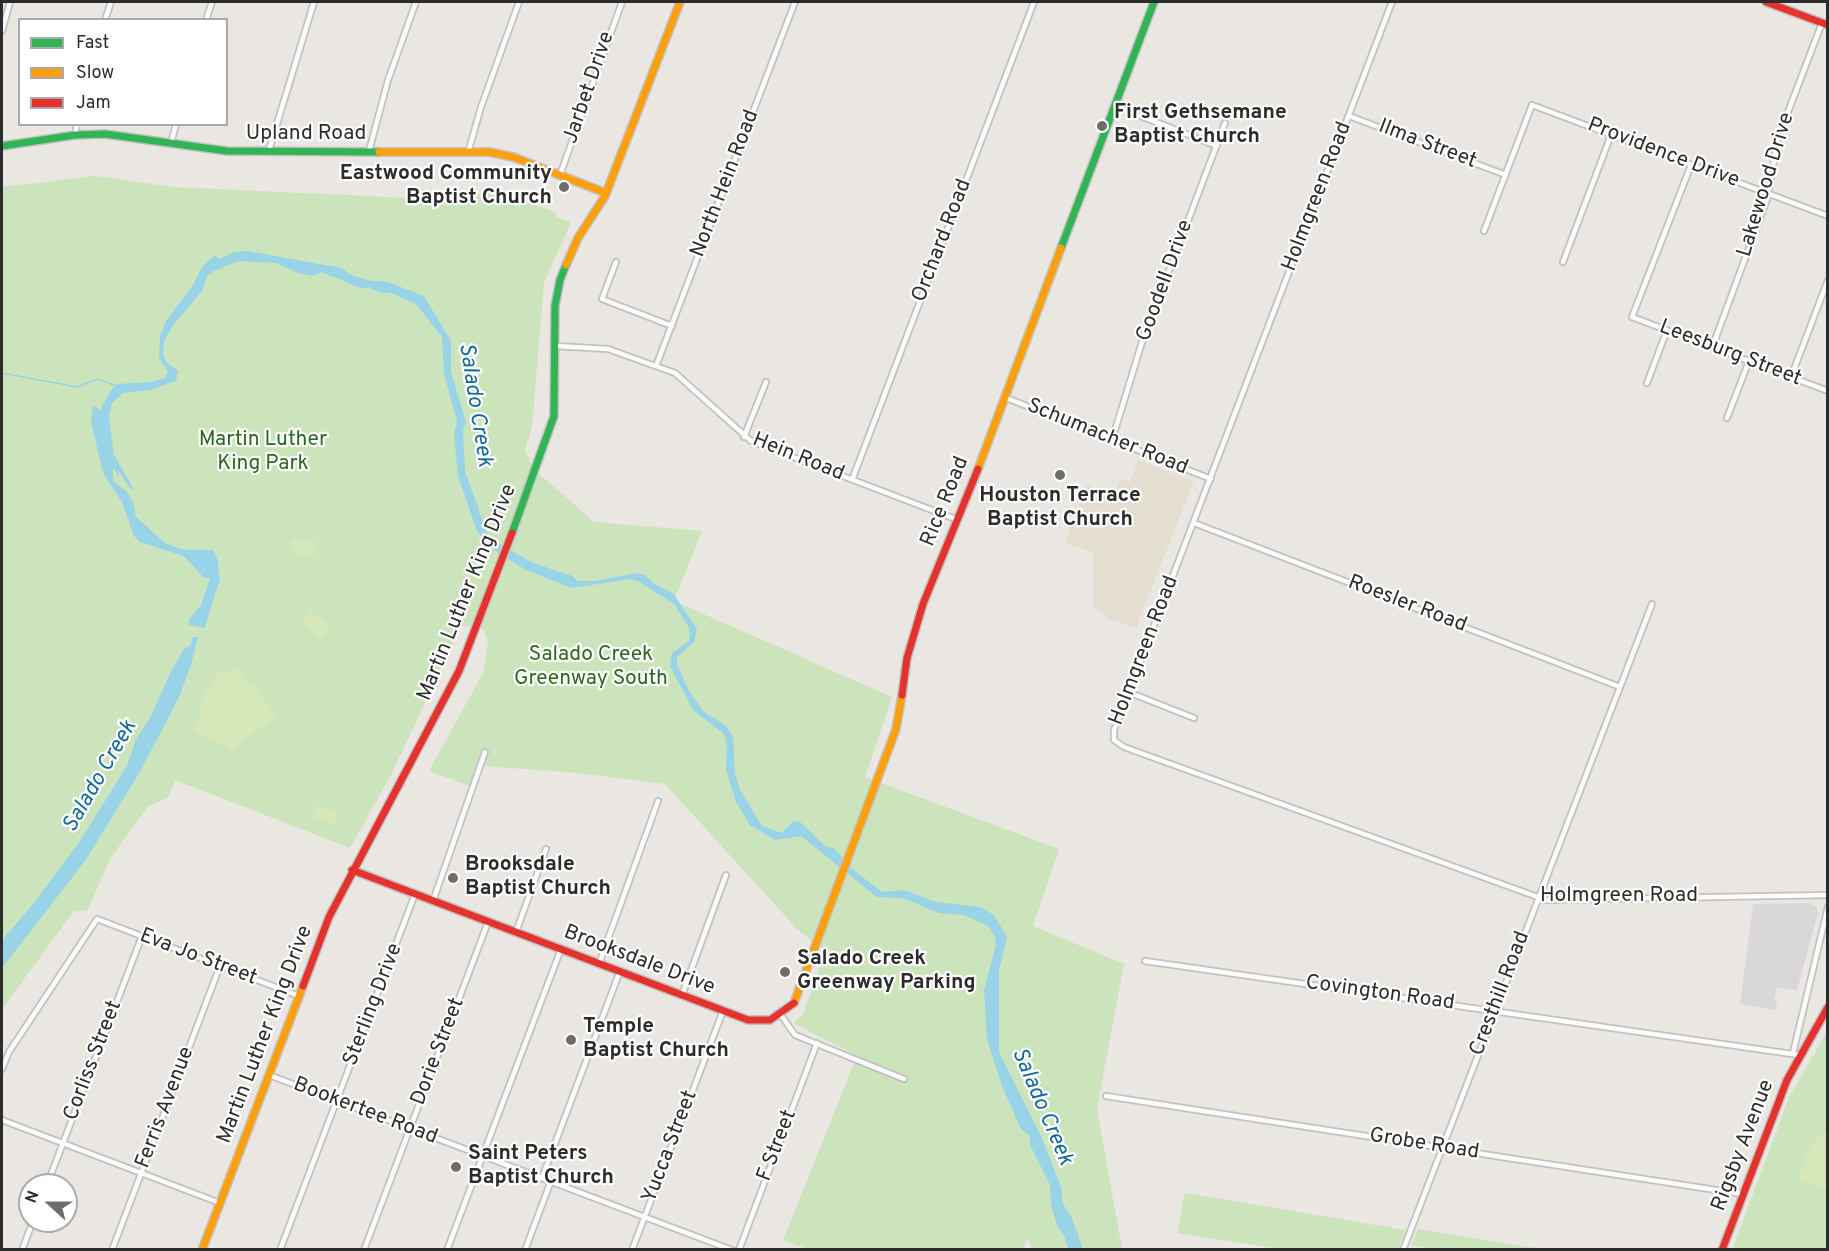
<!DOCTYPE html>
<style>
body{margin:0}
#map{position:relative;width:1829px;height:1251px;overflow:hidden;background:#eae6e2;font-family:Overpass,sans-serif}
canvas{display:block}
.frame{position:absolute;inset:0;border:3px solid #2c2c2c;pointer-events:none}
.legend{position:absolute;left:18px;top:18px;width:210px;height:108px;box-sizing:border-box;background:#fff;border:2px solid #ababab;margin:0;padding:8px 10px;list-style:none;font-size:18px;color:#2c2c2c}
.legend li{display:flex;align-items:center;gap:12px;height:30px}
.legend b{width:30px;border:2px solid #ababab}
.north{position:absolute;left:18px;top:1173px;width:60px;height:60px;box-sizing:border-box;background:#fff;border:2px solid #ababab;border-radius:50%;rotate:291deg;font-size:16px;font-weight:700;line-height:24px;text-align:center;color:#2c2c2c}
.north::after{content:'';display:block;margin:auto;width:21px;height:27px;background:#6e6d6c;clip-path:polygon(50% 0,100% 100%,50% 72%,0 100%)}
</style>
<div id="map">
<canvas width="1829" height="1251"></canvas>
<div class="frame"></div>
<ul class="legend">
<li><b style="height:8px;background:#30b455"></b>Fast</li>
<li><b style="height:8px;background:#ff9f0a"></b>Slow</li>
<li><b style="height:8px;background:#e5322d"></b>Jam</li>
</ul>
<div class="north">N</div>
</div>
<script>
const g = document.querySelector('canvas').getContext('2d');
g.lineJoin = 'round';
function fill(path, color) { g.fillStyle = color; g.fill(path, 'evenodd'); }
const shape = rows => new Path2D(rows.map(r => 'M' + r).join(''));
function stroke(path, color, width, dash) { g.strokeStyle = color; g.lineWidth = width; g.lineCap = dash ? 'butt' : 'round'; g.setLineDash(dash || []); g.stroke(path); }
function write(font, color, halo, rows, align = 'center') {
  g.font = font + ' Overpass,sans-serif'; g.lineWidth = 4.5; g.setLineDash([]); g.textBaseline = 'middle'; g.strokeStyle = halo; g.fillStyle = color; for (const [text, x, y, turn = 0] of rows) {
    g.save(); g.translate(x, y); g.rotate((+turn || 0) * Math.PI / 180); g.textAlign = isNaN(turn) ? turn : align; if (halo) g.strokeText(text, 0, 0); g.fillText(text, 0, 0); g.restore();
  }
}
const industrial = shape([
 [1809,903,1816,906,1818,913,1797,990,1777,988,1774,1001,1777,1002,1776,1010,1740,1004,1753,904]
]);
const education = shape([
 [1138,460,1194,481,1136,628,1106,618,1103,612,1094,609,1093,553,1065,543,1087,484,1114,494,1120,479,1130,482]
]);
const green = shape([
 [95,176,173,187,432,199,495,192,556,212,555,217,571,222,544,283,532,427,525,450,530,461,535,470,594,522,702,531,674,601,892,697,865,777,1059,849,1033,926,1124,964,1097,1109,1122,1249,1031,1249,1028,1237,1023,1250,810,1250,783,1240,857,1056,793,1023,803,1014,825,952,797,929,665,784,577,773,484,766,477,762,470,786,429,771,483,673,488,643,484,630,476,626,461,626,392,773,350,848,175,780,168,798,148,806,110,859,88,910,74,911,2,1009,2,187],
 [1827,1032,1827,1249,1732,1250,1790,1095],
 [1185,1193,1405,1230,1398,1250,1280,1249,1177,1233],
 [1418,1229,1440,1233,1543,1249,1433,1249,1411,1245]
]);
const pitch = shape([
 [292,540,316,541,316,555,292,554],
 [311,611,330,627,321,638,302,622],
 [239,668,251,683,258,686,256,690,276,716,230,751,221,743,194,732,201,715,200,702,219,670,226,673],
 [317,804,339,813,334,825,312,817],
 [1827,1131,1827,1189,1798,1180,1808,1151,1817,1138]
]);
const water = shape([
 [248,251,342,268,349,274,366,280,388,282,424,296,451,341,451,372,466,422,463,431,465,471,487,533,494,541,533,563,572,576,578,581,594,581,637,573,645,575,653,583,673,593,697,629,694,642,677,657,677,664,689,691,704,712,726,726,733,736,735,773,740,790,762,826,782,833,792,822,799,821,826,847,834,848,852,869,882,892,904,890,936,902,980,907,994,915,1007,937,999,970,999,1052,1042,1138,1061,1187,1063,1204,1071,1216,1083,1249,1068,1249,1064,1235,1057,1226,1051,1204,1050,1185,1030,1145,1030,1136,1021,1129,1002,1086,987,1039,984,990,996,945,995,937,988,926,964,915,939,913,902,898,877,897,801,836,775,840,750,825,736,802,726,770,727,747,724,734,693,710,670,666,672,653,689,641,690,635,689,628,674,604,638,581,630,579,572,588,526,570,491,548,477,531,458,476,454,434,457,421,444,374,442,337,416,304,392,293,381,293,368,287,363,289,321,272,313,276,298,273,276,263,239,261,214,271,207,276,202,291,173,325,164,341,163,355,166,362,178,371,176,381,150,390,123,393,112,403,109,417,114,455,135,491,129,487,118,470,119,478,113,467,113,481,126,491,133,502,136,517,165,543,184,550,213,550,218,561,219,578,205,628,189,625,189,620,199,607,205,604,213,589,213,578,204,578,184,556,140,542,134,536,122,502,103,473,91,422,93,405,100,410,111,390,118,384,152,382,166,378,168,372,159,358,160,336,166,321,193,285,202,267,214,256,221,259,234,252],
 [193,637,198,637,191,665,179,697,141,770,85,861,2,968,2,943,4,938,34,903,80,841,127,766,136,739,150,718,172,669,184,649,190,646]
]);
const stream = shape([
 [2,373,77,387,97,379,117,386]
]);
const river = shape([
 [206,606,215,579,212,570]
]);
const street = shape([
 [1392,2,1114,730,1114,740,1124,747,1546,900,1828,895],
 [105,20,111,2],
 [206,20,212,2],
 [2,31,10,2],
 [1115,106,1217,146],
 [1349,116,1506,175],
 [75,135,77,124],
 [171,143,176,124],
 [269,150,314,2],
 [369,151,388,80,416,2],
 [468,153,481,107,519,2],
 [1691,165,1632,317,1828,391],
 [560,175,622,2],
 [1484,231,1532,105,1828,216],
 [616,262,602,299,672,326],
 [1563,262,1611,135],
 [555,346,608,349,675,373,751,441,958,520],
 [1712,348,1767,199,1778,138,1822,23],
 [656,366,795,2],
 [1791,377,1828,280],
 [1647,383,1667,330],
 [1004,397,1211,479],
 [1727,418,1749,361],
 [744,437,766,382],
 [1112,440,1142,342,1225,123],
 [852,480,1034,2],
 [1194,523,1620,687],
 [1128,692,1194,718],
 [433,901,485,752],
 [516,932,546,849],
 [1145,961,1799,1055],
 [599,964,658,801],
 [682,995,726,875],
 [781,1015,795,1035,904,1079],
 [1793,1053,1828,907],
 [2,1069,9,1052,97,919,299,996],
 [269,1075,732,1250],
 [1106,1096,1742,1194],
 [2,1120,220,1203],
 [542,1178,620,971],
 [47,1185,142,936],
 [22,1250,33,1221],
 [112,1250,220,966],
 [280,1250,415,894],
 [364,1250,488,922],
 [447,1250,561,949],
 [525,1250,551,1181],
 [632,1250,723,1011],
 [739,1250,817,1043],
 [1403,1250,1652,604]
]);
const fast = shape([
 [2,146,75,135,105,134,227,151,379,152],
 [1061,248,1154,2],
 [512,533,554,416,555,306,560,280,566,265]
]);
const slow = shape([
 [379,152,489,152,513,157,606,193],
 [566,265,578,238,605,196,680,2],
 [978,469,1061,248],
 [794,1003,896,729,902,695],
 [202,1250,303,986]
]);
const jam = shape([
 [1766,2,1828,25],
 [902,695,907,658,923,604,978,469],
 [352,870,748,1020,770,1020,794,1003],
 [303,986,329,917,459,671,512,533],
 [1722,1250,1787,1080,1828,1007]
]);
const markers = [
 [1102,126,6,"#6e6d6c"],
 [564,187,6,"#6e6d6c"],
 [1060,475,6,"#6e6d6c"],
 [453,878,6,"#6e6d6c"],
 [785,972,6,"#6e6d6c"],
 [571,1040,6,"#6e6d6c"],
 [456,1167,6,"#6e6d6c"]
];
const streetNames = [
 ["Jarbet Drive",590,88,-71],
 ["Upland Road",306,135],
 ["Ilma Street",1427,145,21],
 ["Providence Drive",1663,154,21],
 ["North Hein Road",726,184,-69],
 ["Lakewood Drive",1767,185,-73],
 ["Holmgreen Road",1318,197,-69],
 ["Orchard Road",943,241,-69],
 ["Goodell Drive",1166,281,-70],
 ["Leesburg Street",1730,354,21],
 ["Schumacher Road",1107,438,22],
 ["Hein Road",798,458,22],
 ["Rice Road",946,502,-68],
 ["Martin Luther King Drive",468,593,-68],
 ["Roesler Road",1407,605,21],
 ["Holmgreen Road",1145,651,-69],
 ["Holmgreen Road",1619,897],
 ["Eva Jo Street",198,958,21],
 ["Brooksdale Drive",639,961,21],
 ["Covington Road",1380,994,8],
 ["Cresthill Road",1501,994,-69],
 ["Sterling Drive",374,1005,-69],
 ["Martin Luther King Drive",266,1035,-69],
 ["Dorie Street",439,1052,-69],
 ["Corliss Street",94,1061,-69],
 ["Ferris Avenue",166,1108,-69],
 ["Bookertee Road",365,1112,21],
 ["Grobe Road",1424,1145,9],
 ["F Street",778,1146,-69],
 ["Rigsby Avenue",1744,1146,-69],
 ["Yucca Street",671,1147,-69]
];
const poiNames = [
 ["First Gethsemane",1114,114],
 ["Baptist Church",1114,138],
 ["Eastwood Community",552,175,"right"],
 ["Baptist Church",552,199,"right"],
 ["Houston Terrace",1060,497,"center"],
 ["Baptist Church",1060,521,"center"],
 ["Brooksdale",465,866],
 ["Baptist Church",465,890],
 ["Salado Creek",797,960],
 ["Greenway Parking",797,984],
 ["Temple",583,1028],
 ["Baptist Church",583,1052],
 ["Saint Peters",468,1155],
 ["Baptist Church",468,1179]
];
const parkNames = [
 ["Martin Luther",263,441],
 ["King Park",263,465],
 ["Salado Creek",591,656],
 ["Greenway South",591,680]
];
const waterNames = [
 ["Salado Creek",474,405,81],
 ["Salado Creek",101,777,-60],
 ["Salado Creek",1041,1107,67]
];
fill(industrial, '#dad7d9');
fill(education, '#e4ded1');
fill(green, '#cce4bc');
fill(pitch, '#d6e8ba');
fill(water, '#98d3e8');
stroke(stream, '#98d3e8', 1.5);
stroke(river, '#98d3e8', 10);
stroke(street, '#c3c2c3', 8);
stroke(fast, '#c3c2c3', 10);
stroke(slow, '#c3c2c3', 10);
stroke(jam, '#c3c2c3', 10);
stroke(street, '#fcfbfb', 4.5);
stroke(fast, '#30b455', 7);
stroke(slow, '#ff9f0a', 7);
stroke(jam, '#e5322d', 7);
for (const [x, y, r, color] of markers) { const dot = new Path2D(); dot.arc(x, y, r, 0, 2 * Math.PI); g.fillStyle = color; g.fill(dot); stroke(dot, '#fff', 2); }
write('21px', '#2c2c2c', '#fff', streetNames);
write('bold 21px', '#2c2c2c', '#fff', poiNames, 'left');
write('21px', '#2b681d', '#fff', parkNames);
write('italic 22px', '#126a9a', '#fff', waterNames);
</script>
